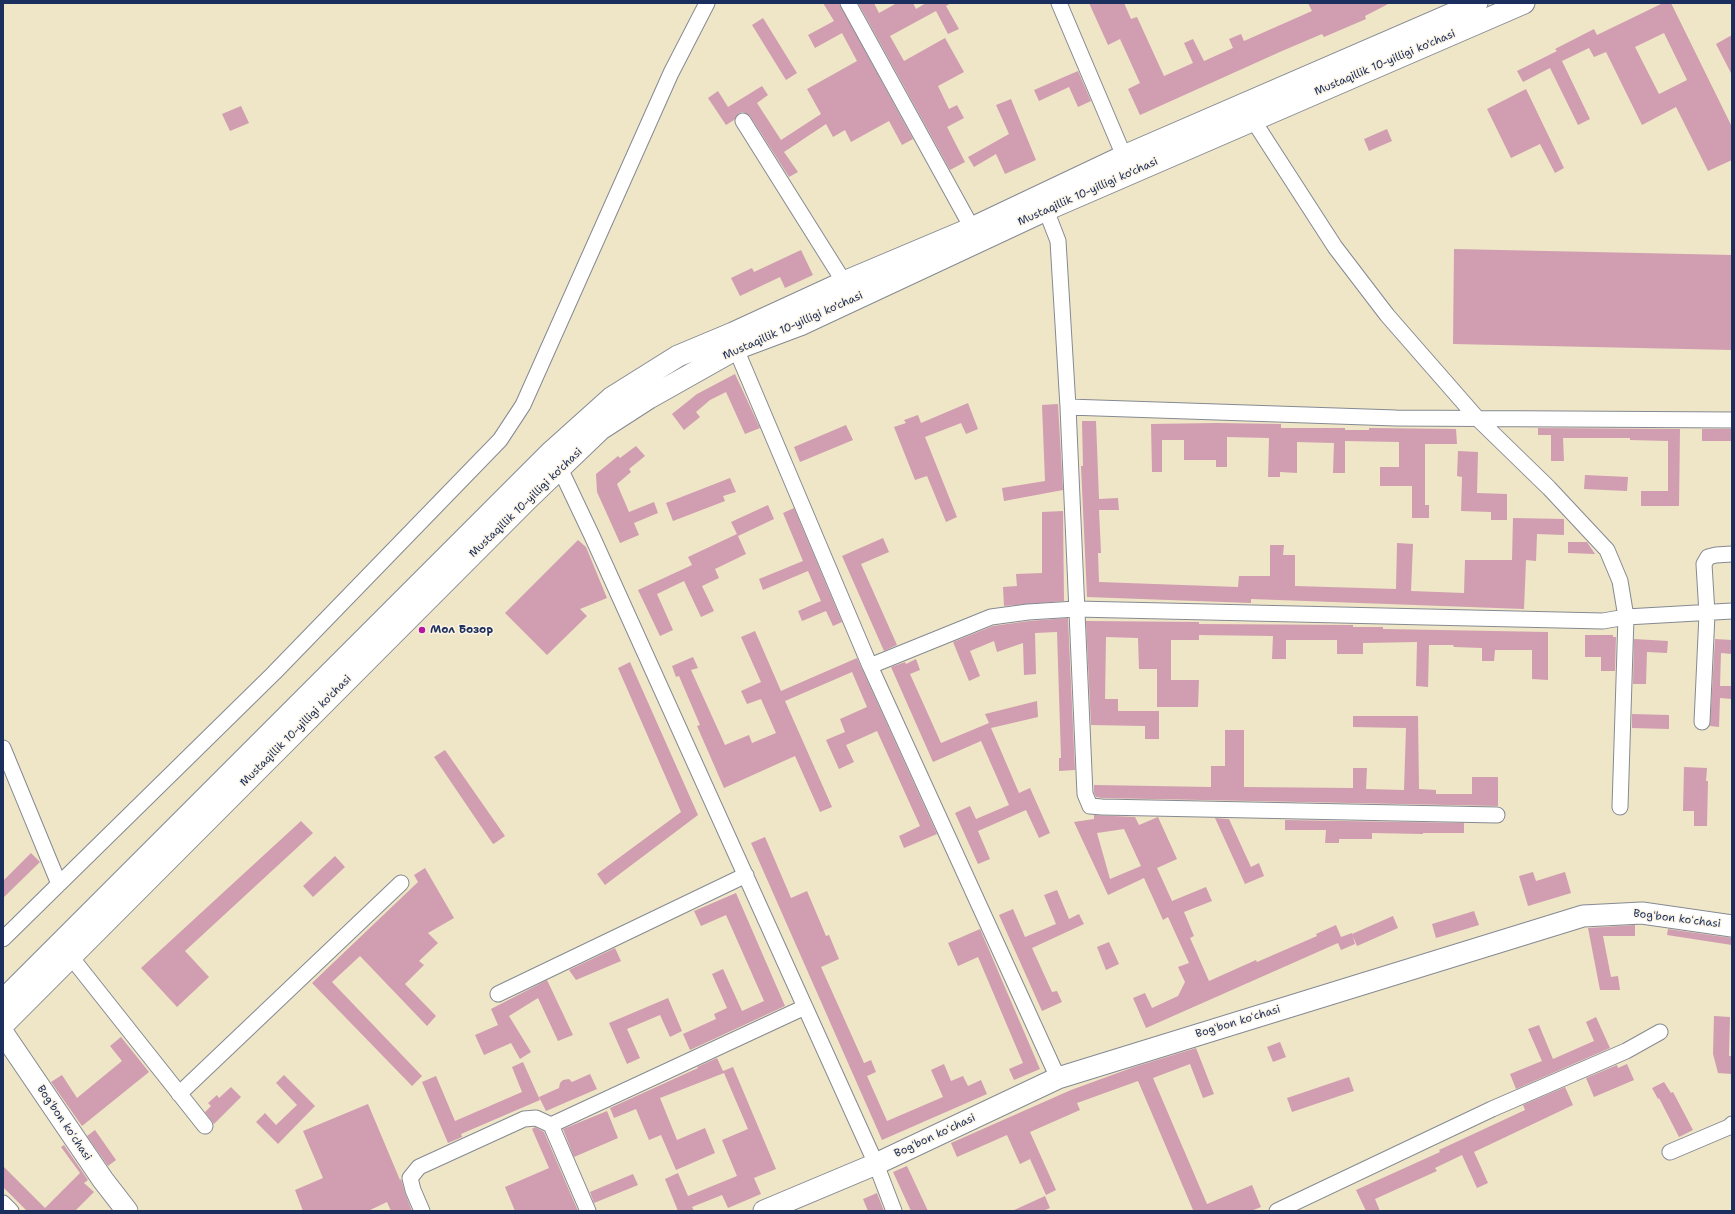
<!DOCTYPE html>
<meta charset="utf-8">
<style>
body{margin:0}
#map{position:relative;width:1735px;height:1214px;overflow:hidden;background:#efe5c7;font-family:"Shantell Sans",sans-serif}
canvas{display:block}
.frame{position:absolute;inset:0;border:4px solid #1b2f5e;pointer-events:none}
</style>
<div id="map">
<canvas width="1735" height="1214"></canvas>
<div class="frame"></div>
</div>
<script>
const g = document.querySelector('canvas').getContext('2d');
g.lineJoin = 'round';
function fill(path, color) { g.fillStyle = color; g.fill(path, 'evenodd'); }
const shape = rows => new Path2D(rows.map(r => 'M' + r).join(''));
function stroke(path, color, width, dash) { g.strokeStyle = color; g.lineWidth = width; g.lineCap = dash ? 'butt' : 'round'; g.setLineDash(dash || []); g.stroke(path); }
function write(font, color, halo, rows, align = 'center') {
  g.font = font + ' "Shantell Sans",sans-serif'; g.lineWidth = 3; g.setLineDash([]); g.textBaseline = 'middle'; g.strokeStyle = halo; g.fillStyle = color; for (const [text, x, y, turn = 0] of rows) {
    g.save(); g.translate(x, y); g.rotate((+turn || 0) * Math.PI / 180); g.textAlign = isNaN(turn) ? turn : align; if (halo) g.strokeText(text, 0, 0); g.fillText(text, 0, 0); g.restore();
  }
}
const building = shape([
 [823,3,839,3,913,139,902,145,889,121,851,142,845,130,833,137,826,124,784,152,798,172,789,177,750,116,743,112,739,113,734,120,726,125,708,98,718,91,728,107,762,86,768,95,757,103,781,140,821,114,807,89,857,61,842,33,815,48,808,35,834,21],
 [858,3,874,3,879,13,897,3,913,3,916,9,926,3,951,3,946,6,959,29,948,34,936,11,890,36,904,61,945,38,964,72,938,86,949,109,957,105,964,118,947,127,965,162,950,170],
 [1089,3,1124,3,1131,19,1137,17,1164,76,1193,63,1184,43,1193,39,1204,61,1233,48,1229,39,1241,34,1244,41,1312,11,1308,3,1390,3,1365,16,1366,19,1324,37,1322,34,1282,51,1140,115,1128,89,1140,83,1120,39,1108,45],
 [1663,3,1671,3,1732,127,1732,160,1708,171,1676,107,1642,125,1606,52,1594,57,1589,48,1562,61,1590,119,1578,125,1550,68,1523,82,1517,71,1557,51,1555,49,1594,29,1597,35],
 [1664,33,1687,80,1659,94,1635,47],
 [763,18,797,73,786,80,752,25],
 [1732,35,1732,75,1716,44],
 [1078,71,1091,101,1078,107,1069,87,1039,101,1034,90],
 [1526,89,1564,168,1555,173,1540,144,1511,158,1487,109],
 [1011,99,1036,160,1005,174,996,154,974,167,968,157,1009,134,996,105],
 [241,106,249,123,230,131,222,114],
 [1387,129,1392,141,1369,151,1364,139],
 [1454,249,1732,255,1732,350,1453,344],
 [801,250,813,275,785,288,780,277,740,296,731,278,752,268,754,272],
 [735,374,760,428,745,434,726,392,710,400,696,412,700,417,684,430,672,414,697,394],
 [968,403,978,429,966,434,961,423,925,437,957,517,946,522,927,476,915,480,894,427,906,423,904,420,918,415,921,423],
 [1058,404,1063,490,1004,501,1002,488,1045,481,1042,405],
 [1082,421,1096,421,1099,499,1118,498,1119,510,1099,510,1101,553,1098,553,1099,582,1238,587,1239,576,1270,576,1270,545,1284,545,1283,555,1295,555,1295,586,1396,589,1397,543,1413,544,1411,591,1464,593,1465,560,1512,560,1513,518,1564,519,1564,535,1537,534,1536,561,1526,560,1524,609,1251,599,1251,603,1087,597,1081,466,1083,466],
 [1217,423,1281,424,1281,428,1345,428,1345,430,1369,430,1369,428,1456,429,1457,444,1425,444,1425,505,1429,505,1429,518,1412,518,1412,486,1380,486,1380,467,1399,467,1399,442,1345,441,1345,473,1333,473,1334,443,1297,442,1297,473,1280,472,1280,477,1268,477,1269,438,1227,437,1227,467,1216,467,1216,460,1184,460,1184,440,1162,440,1162,472,1152,472,1151,424],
 [846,425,853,440,800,462,794,447],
 [1538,428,1680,429,1679,506,1641,506,1641,491,1668,491,1668,441,1630,440,1630,438,1563,438,1564,461,1551,461,1551,435,1538,435],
 [1702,429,1732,429,1732,441,1702,441],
 [636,446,645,456,629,469,631,472,617,484,629,512,654,502,658,513,634,523,639,535,620,543,597,492,596,474,618,456,620,458],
 [1458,451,1478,452,1477,493,1507,494,1507,520,1491,520,1491,512,1461,511,1462,477,1457,476],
 [1585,475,1628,477,1627,491,1584,489],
 [730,478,736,492,723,496,725,501,673,521,666,503],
 [768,505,774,519,738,536,746,554,715,569,719,578,702,586,714,611,701,617,684,581,657,594,673,630,660,636,638,590,692,565,688,557,737,534,731,522],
 [794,508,842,622,833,626,826,611,802,621,798,611,821,601,808,571,763,590,759,579,803,561,783,513],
 [1063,511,1064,601,1004,606,1003,587,1017,586,1016,574,1042,573,1042,512],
 [883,538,889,552,861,564,897,645,884,651,842,556],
 [578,540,586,547,607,598,580,609,587,616,547,655,505,613],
 [1568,542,1587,542,1595,554,1568,553],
 [1068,618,1075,770,1059,771,1059,758,1061,758,1057,632,1035,633,1036,674,1024,675,1023,643,997,652,994,641,970,651,980,676,969,681,953,642,993,626,1029,621],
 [1086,621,1199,622,1199,624,1353,625,1353,627,1383,627,1383,629,1548,632,1548,680,1532,679,1532,650,1495,650,1494,661,1482,661,1482,648,1454,647,1453,645,1429,645,1428,687,1416,686,1417,642,1363,643,1363,654,1337,654,1337,640,1286,640,1286,659,1272,659,1273,636,1199,635,1199,640,1171,640,1171,680,1199,680,1198,707,1157,707,1157,669,1139,669,1138,638,1106,637,1105,699,1118,699,1118,711,1159,711,1159,739,1145,739,1145,726,1091,725],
 [755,631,781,691,857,658,937,834,904,848,899,836,920,826,877,731,846,745,854,762,839,769,826,740,845,732,840,719,867,707,852,672,785,701,832,807,820,812,795,756,724,788,697,726,700,725,679,676,676,677,672,666,693,657,698,668,691,670,725,745,749,735,752,743,776,733,761,699,747,704,741,691,761,682,741,637],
 [1585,635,1613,635,1613,637,1616,637,1615,671,1601,671,1601,657,1585,657],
 [1634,639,1668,641,1667,653,1647,652,1646,684,1633,684],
 [1715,639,1732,640,1732,654,1721,653,1720,686,1732,686,1732,699,1720,698,1719,727,1710,726],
 [916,659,920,670,910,674,941,743,989,723,985,714,1037,701,1038,717,991,728,1019,793,1030,788,1050,833,1039,838,1026,810,978,831,990,859,978,864,955,813,970,806,976,819,1009,805,981,741,933,762,891,667,905,662,906,664],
 [630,662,698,815,605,885,597,874,681,812,618,668],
 [1632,714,1669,715,1669,729,1632,728],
 [1353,716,1418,716,1419,789,1436,790,1436,794,1472,794,1472,777,1498,777,1498,806,1102,798,1096,797,1094,793,1094,785,1211,787,1211,766,1225,766,1225,730,1244,730,1244,787,1353,788,1353,768,1367,768,1366,789,1404,790,1406,728,1353,727],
 [445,750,505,836,495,843,493,844,434,757],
 [1684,767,1707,768,1706,781,1708,781,1707,826,1694,826,1694,811,1683,811],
 [1094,815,1135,817,1139,825,1158,817,1177,859,1157,868,1172,901,1206,887,1212,901,1184,912,1194,936,1190,938,1209,981,1256,960,1257,962,1317,936,1316,934,1336,925,1341,937,1352,933,1355,944,1341,950,1338,943,1146,1028,1133,998,1145,993,1152,1008,1178,996,1185,982,1178,967,1189,963,1168,917,1163,920,1144,878,1108,895,1074,822,1094,819],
 [1124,829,1141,866,1110,879,1097,833],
 [1215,818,1229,819,1251,867,1259,863,1264,876,1245,884],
 [1285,820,1464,823,1464,833,1423,833,1423,834,1372,833,1372,839,1339,839,1339,843,1325,843,1326,830,1285,830],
 [301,821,313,833,185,951,209,977,177,1007,141,968],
 [765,837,791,898,807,891,826,936,829,935,839,959,821,967,864,1063,871,1060,876,1072,867,1076,887,1121,943,1097,931,1070,944,1064,951,1081,963,1076,968,1086,981,1080,987,1094,882,1140,751,843],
 [31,853,40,862,3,898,3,881],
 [335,856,345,867,313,897,303,886],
 [425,868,454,918,428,933,438,943,419,961,424,965,405,984,436,1016,427,1026,360,956,332,982,422,1076,412,1086,312,983,418,882,414,875],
 [1533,872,1536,881,1565,872,1571,893,1528,906,1519,876],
 [1057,890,1069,919,1079,914,1084,924,1032,948,1052,992,1057,991,1062,1002,1042,1011,999,915,1013,909,1025,937,1056,924,1044,895],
 [736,893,785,1006,690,1050,683,1034,716,1019,714,1014,727,1008,712,974,723,969,742,1011,764,1001,726,915,701,926,694,911],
 [1474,911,1479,925,1436,938,1432,924],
 [1393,916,1398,928,1357,946,1352,934],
 [1635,925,1635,936,1603,936,1611,977,1618,976,1620,990,1600,990,1588,928],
 [980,929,1040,1069,1014,1080,1009,1069,1023,1063,978,957,958,966,948,943],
 [1668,929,1732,938,1732,945,1667,935],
 [1109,942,1119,964,1106,970,1097,947],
 [615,948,621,961,576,980,569,970],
 [547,980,573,1035,558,1041,538,998,509,1016,531,1052,520,1059,511,1043,484,1055,475,1035,498,1025,491,1009],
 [668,998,682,1031,670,1037,660,1015,627,1029,640,1058,627,1064,609,1023],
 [1714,1016,1730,1017,1729,1056,1732,1056,1732,1074,1718,1073,1713,1054],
 [1596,1017,1610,1048,1516,1089,1510,1074,1542,1061,1528,1029,1539,1025,1553,1059,1594,1041,1586,1022],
 [121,1037,149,1072,82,1126,51,1082,62,1075,77,1098,122,1061,110,1046],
 [1280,1042,1286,1057,1273,1062,1267,1047],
 [1196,1048,1214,1094,1203,1098,1190,1064,1153,1078,1207,1204,1252,1185,1261,1207,1251,1211,1191,1211,1193,1210,1138,1081,1077,1103,1080,1110,1030,1132,1056,1190,1046,1195,1030,1159,1020,1164,1007,1135,957,1157,951,1143,1071,1090,1134,1067],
 [717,1058,723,1071,733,1067,776,1169,754,1178,761,1194,728,1208,722,1195,692,1207,694,1211,678,1211,665,1179,678,1173,688,1196,737,1176,722,1140,748,1129,724,1073,660,1098,677,1140,705,1128,715,1153,676,1170,661,1135,649,1140,636,1109,614,1118,610,1108,698,1068,697,1067],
 [523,1062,540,1100,461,1134,462,1137,448,1143,422,1082,436,1076,455,1121,522,1092,512,1067],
 [1627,1064,1634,1080,1594,1097,1586,1078,1617,1065,1618,1068],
 [590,1074,597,1089,546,1111,539,1097,559,1088,560,1083,563,1080,569,1079,572,1082],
 [284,1075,315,1106,278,1144,256,1122,265,1113,276,1125,297,1105,276,1083],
 [1349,1077,1354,1091,1292,1112,1287,1098],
 [1664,1082,1671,1093,1673,1092,1693,1130,1679,1137,1659,1098,1658,1099,1652,1088],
 [231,1087,241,1097,214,1124,205,1112,211,1106,208,1103,217,1095,219,1098],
 [1565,1087,1573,1105,1474,1152,1488,1183,1477,1188,1462,1155,1435,1168,1437,1171,1375,1199,1380,1211,1366,1211,1356,1190,1440,1152,1439,1150,1525,1110,1523,1105],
 [368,1104,400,1180,401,1179,405,1193,412,1211,391,1211,387,1202,368,1211,303,1211,295,1190,323,1178,303,1131],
 [607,1111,618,1138,574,1157,563,1129],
 [535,1127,544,1132,578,1211,515,1211,505,1187,549,1168,532,1129],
 [95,1130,116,1160,108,1166,87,1136],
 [64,1145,88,1180,84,1183,94,1192,75,1211,27,1211,3,1187,3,1166,45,1208,80,1173,61,1147],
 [907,1166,928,1211,911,1211,893,1172],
 [633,1174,638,1185,594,1203,590,1192],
 [877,1193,884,1211,868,1211,863,1199],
 [1045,1196,1050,1208,1043,1211,1012,1211]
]);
const street = shape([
 [848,3,972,228],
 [1059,3,1124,156],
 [743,121,844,282],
 [1046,210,1058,241,1068,407,1085,794,1090,806,1102,807,1497,815],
 [736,349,870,666,1058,1078],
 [1068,407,1396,418,1732,420],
 [556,460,592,536,876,1164,894,1211],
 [870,666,991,617,1028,612,1076,609,1603,621,1626,617,1620,581,1607,550,1549,488,1477,418,1387,315,1335,247,1253,120],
 [1702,722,1707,614,1704,564,1708,557,1716,555,1732,554],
 [3,748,59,884],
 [1620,807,1626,617,1732,611],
 [3,939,274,673,500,440,523,405,671,73,707,3],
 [71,957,205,1126],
 [498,994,746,875],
 [179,1094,401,883],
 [1670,1152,1729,1127,1732,1124],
 [3,1203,11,1211],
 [422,1211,413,1190,410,1178,419,1167,524,1119,536,1118,551,1125],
 [588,1211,551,1125,805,1007],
 [1277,1211,1492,1109,1626,1051,1660,1032]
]);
const secondary = shape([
 [3,1000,552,451,611,398,678,356,733,333,844,282,972,228,1124,156,1477,3],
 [3,1025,528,499,601,429,649,398,736,349,800,325,1046,210,1524,3],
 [3,1033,103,1180,127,1211],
 [764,1211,876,1164,1058,1078,1583,916,1642,913,1732,926]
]);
const markers = [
 [422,630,4,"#b5179e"]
];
const streetNames = [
 ["Mustaqillik 10-yilligi ko'chasi",1385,63,-23],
 ["Mustaqillik 10-yilligi ko'chasi",1088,192,-24],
 ["Mustaqillik 10-yilligi ko'chasi",793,326,-24],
 ["Mustaqillik 10-yilligi ko'chasi",526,503,-44],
 ["Mustaqillik 10-yilligi ko'chasi",296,731,-45],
 ["Bogʻbon koʻchasi",1677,919,7],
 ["Bogʻbon koʻchasi",1238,1022,-17],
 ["Bogʻbon koʻchasi",64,1123,56],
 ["Bogʻbon koʻchasi",935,1136,-25]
];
const poiNames = [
 ["Мол Бозор",430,630]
];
fill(building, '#d09eb0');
stroke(street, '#858a92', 17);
stroke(secondary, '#858a92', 23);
stroke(street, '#fff', 15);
stroke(secondary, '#fff', 21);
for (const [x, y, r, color] of markers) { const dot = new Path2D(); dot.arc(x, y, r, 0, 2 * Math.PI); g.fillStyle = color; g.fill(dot); stroke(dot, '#fcf5e5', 1.5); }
write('11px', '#1b2f5e', '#fcf5e5', streetNames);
write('bold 11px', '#1b2f5e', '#fcf5e5', poiNames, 'left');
</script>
